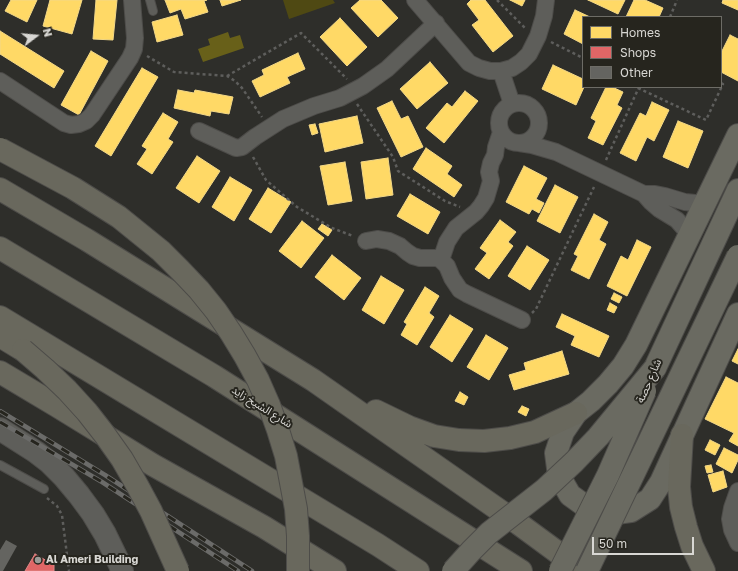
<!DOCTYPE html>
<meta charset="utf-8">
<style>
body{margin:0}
#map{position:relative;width:738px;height:571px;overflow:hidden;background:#2e2e2a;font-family:"Golos Text",sans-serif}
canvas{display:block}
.legend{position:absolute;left:582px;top:16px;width:140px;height:72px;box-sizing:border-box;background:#26251e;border:1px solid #6d6c66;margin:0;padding:5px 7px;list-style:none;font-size:12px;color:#d8d7d3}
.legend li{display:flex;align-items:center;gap:8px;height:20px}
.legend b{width:20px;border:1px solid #6d6c66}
.north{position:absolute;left:16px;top:16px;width:40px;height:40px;-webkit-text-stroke:3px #26251e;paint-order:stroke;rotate:74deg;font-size:11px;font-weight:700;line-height:16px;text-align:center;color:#d8d7d3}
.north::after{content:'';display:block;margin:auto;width:14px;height:18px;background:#d8d7d3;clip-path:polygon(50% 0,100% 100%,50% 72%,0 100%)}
.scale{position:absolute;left:592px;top:537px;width:102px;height:18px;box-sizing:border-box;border:2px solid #d8d7d3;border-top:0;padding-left:5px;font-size:12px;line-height:14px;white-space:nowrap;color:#d8d7d3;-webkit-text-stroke:3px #26251e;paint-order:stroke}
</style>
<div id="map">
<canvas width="738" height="571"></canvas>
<ul class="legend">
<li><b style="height:11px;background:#ffd966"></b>Homes</li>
<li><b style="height:11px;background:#e06666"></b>Shops</li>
<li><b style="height:11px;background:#646460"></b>Other</li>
</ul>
<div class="north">N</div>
<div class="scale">50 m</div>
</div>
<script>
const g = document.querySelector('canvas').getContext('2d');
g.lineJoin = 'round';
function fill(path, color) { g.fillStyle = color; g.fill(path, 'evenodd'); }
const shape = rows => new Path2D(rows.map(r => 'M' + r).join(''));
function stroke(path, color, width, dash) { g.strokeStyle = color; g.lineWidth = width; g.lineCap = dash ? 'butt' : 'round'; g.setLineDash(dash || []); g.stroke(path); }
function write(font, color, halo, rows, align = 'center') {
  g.font = font + ' "Golos Text","Noto Sans Arabic",sans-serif'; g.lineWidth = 4; g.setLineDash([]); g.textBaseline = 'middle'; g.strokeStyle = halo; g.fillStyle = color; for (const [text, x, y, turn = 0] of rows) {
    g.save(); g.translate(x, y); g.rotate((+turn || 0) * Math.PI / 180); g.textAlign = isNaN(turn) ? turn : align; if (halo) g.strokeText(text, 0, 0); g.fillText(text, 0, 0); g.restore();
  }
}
const green = shape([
 [283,0,333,0,335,3,289,19]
]);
const water = shape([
 [228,32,230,38,240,35,244,48,203,62,198,49,210,45,208,39]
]);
const homes = shape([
 [11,0,37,0,27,22,5,11,11,0],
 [50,0,82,0,72,34,43,26,50,0],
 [96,0,117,0,113,40,93,39,96,0],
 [165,0,207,0,204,1,208,12,185,19,181,9,170,13,165,0],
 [220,0,241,0,222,6,220,0],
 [360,0,381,0,398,18,378,37,351,8,360,0],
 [471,0,485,0,513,36,493,52,472,25,479,20,467,4,471,0],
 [510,0,525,0,522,6,510,0],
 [588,0,625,0,618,14,588,0],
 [634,0,645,0,663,8,659,17,626,17,634,0],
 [723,0,738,0,738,10,722,3,723,0],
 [575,10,590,17,583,17,583,44,564,34,575,10],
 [177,15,183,35,157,42,152,22,177,15],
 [340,18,367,47,347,66,320,37,340,18],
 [0,31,64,71,54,88,0,54,0,31],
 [730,35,738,39,738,81,721,72,721,53,730,35],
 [91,51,108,61,79,115,61,105,91,51],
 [298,53,305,69,287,77,290,83,260,97,252,81,264,75,262,70,298,53],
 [430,62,448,83,417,109,400,89,430,62],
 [553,65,583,79,583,87,584,87,576,105,542,89,553,65],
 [142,68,158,77,111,156,95,146,142,68],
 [606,87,612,87,623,92,617,105,622,108,603,145,588,138,596,121,591,118,606,87],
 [178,90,194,93,195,90,233,97,229,114,211,111,210,116,174,108,178,90],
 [465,91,478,101,444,143,426,128,447,103,452,107,465,91],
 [392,101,401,119,408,116,423,147,401,157,377,108,392,101],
 [652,102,669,110,654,141,647,137,636,161,620,153,640,113,646,116,652,102],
 [163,113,178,122,168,139,173,142,152,174,137,164,147,149,142,146,163,113],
 [357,116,363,143,325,152,319,124,357,116],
 [678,121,703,131,688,168,663,157,678,121],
 [315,124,318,133,312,135,309,125,315,124],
 [426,148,452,166,447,174,462,185,454,197,413,169,426,148],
 [197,156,220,171,199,203,176,188,197,156],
 [388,158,393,195,366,199,361,162,388,158],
 [345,162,352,201,328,205,320,166,345,162],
 [524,166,547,178,536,199,544,203,539,213,532,209,529,214,506,202,524,166],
 [230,177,252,190,234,221,212,207,230,177],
 [555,185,578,197,560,233,537,221,555,185],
 [268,188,291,202,271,233,249,219,268,188],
 [410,194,440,212,428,234,397,216,410,194],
 [594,214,608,222,599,240,606,244,589,279,571,270,578,256,574,254,594,214],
 [500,220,516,232,508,242,513,246,489,279,475,269,487,253,480,248,500,220],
 [302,221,324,238,301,268,279,251,302,221],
 [322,224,332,230,328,236,318,229,322,224],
 [637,240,651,247,627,296,607,286,621,256,628,260,637,240],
 [527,246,549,260,530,290,508,276,527,246],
 [332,255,361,278,344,300,315,277,332,255],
 [381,276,404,290,384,324,362,310,381,276],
 [425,287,439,296,429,313,434,317,417,345,401,335,407,324,404,322,425,287],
 [614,293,622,297,619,303,611,299,614,293],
 [610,303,617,307,614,313,607,310,610,303],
 [562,314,609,336,599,357,571,345,575,336,556,327,562,314],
 [450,315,473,329,452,362,430,347,450,315],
 [486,335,508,348,489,380,467,367,486,335],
 [738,349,738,364,732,361,738,349],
 [562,351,569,374,514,390,509,375,526,370,524,363,562,351],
 [726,377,738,383,738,446,729,441,734,433,705,419,726,377],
 [460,392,468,397,464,405,455,401,460,392],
 [522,406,529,409,526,416,518,412,522,406],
 [710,440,720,445,715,455,705,450,710,440],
 [724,448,738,455,738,460,732,473,716,464,724,448],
 [711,465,713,472,707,473,705,466,711,465],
 [723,471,727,487,713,492,708,475,723,471]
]);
const shops = shape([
 [35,554,54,565,54,571,25,571,35,554]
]);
const building = shape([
 [6,540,17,546,3,571,0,571,0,550]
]);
const path = shape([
 [497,0,526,29],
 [670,17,677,0],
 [551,42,583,58],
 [147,56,174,72,227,76,235,81,242,88,262,117],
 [227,76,301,33,347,79],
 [638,88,706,120,723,84,721,83],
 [357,104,393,157,398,171,445,201,460,207],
 [253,157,266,180,297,207,332,228,353,236],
 [606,160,639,87],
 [532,313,536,309,594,187],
 [47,498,57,506,62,515,69,571]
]);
const service = shape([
 [150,0,153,11],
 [0,465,44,489]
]);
const minor = shape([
 [415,0,469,63,479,68,490,71,501,71,512,68,521,62,529,54,538,36,544,16,546,0],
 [501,71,512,104],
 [0,81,64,123,71,125,79,124,86,121,92,115,130,58,134,49,135,38,132,0],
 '499 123a20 20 0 1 1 40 0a20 20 0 1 1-40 0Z',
 [199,131,236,148,242,147,255,137,283,119,314,106,340,98,363,86,387,69,436,23],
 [519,143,532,145,556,152,644,194,651,202,659,209,677,220,690,235],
 [644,194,655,194,665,196,685,202,705,204],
 [366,241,377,239,389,241,400,246,407,252,413,256,420,258,437,258,441,260,447,266,452,278,460,290,467,294,522,320],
 [441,260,447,242,456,228,476,212,481,206,486,198,491,181,489,172,491,163,495,155,496,147,501,132],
 [738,491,732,508,730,519,732,530,738,543]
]);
const secondary = shape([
 [0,429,36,452,49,462,64,477,79,495,93,514,105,534,120,565,122,571]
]);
const primary = shape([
 [738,135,636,345,623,366,608,384,591,401,576,413,563,432,556,453,559,476,570,495,588,508,609,514,631,511,650,499,661,482,738,314],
 [655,368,738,190]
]);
const motorway = shape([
 [0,189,87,240,313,380,519,524,583,571],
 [0,248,214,376,521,571],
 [0,317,378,545,418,571],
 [0,336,23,350],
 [0,372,57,406,153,465,264,527,335,571],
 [376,411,409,427,434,436,459,440,484,441,510,438,535,432,576,413],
 [682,435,679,487,681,507,686,527,692,546,704,571]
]);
const rail = shape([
 [0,411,105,475,252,571],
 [0,422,102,482,238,571]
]);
const primaryBridge = shape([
 [453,571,471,551,489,533,544,490,574,462,598,437,655,368],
 [560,571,608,475,645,391],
 [587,571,738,256]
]);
const motorwayBridge = shape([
 [0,149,73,188,119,217,161,251,180,270,199,290,216,311,231,333,245,356,258,380,269,405,278,430,286,456,296,509,298,536,298,571],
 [23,350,45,369,67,390,87,412,105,435,122,459,137,485,151,511,178,571]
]);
const markers = [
 [38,560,4,"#9c9c98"]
];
const streetNames = [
 ["شارع حصة",649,381,-66],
 ["شارع الشيخ زايد",262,407,32]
];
const poiNames = [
 ["Al Ameri Building",46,560]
];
fill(green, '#4f4913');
fill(water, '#686019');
fill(homes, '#ffd966');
stroke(homes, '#f3d887', 1);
fill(shops, '#e06666');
stroke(shops, '#de8887', 1);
fill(building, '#646460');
stroke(service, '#4d4c49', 10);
stroke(minor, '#4d4c49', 18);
stroke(secondary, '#4d4c49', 24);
stroke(primary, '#4d4c49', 24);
stroke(motorway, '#4d4c49', 24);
stroke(path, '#5e5e5c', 2.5, [3, 3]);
stroke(service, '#5e5e5a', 8);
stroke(minor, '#5e5e5a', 16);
stroke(secondary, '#5e5e5a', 22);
stroke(primary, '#6a6a61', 22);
stroke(motorway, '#69685d', 22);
stroke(rail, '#6b6b69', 4.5);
stroke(rail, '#26251e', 3, [9]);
stroke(primaryBridge, '#4d4c49', 24, []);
stroke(motorwayBridge, '#4d4c49', 24, []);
stroke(primaryBridge, '#6a6a61', 22);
stroke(motorwayBridge, '#69685d', 22);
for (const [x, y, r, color] of markers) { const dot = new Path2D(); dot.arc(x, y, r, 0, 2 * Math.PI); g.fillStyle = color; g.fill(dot); stroke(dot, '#26251e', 1.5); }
write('11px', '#d8d7d3', '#26251e', streetNames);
write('bold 11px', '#d8d7d3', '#26251e', poiNames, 'left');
</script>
